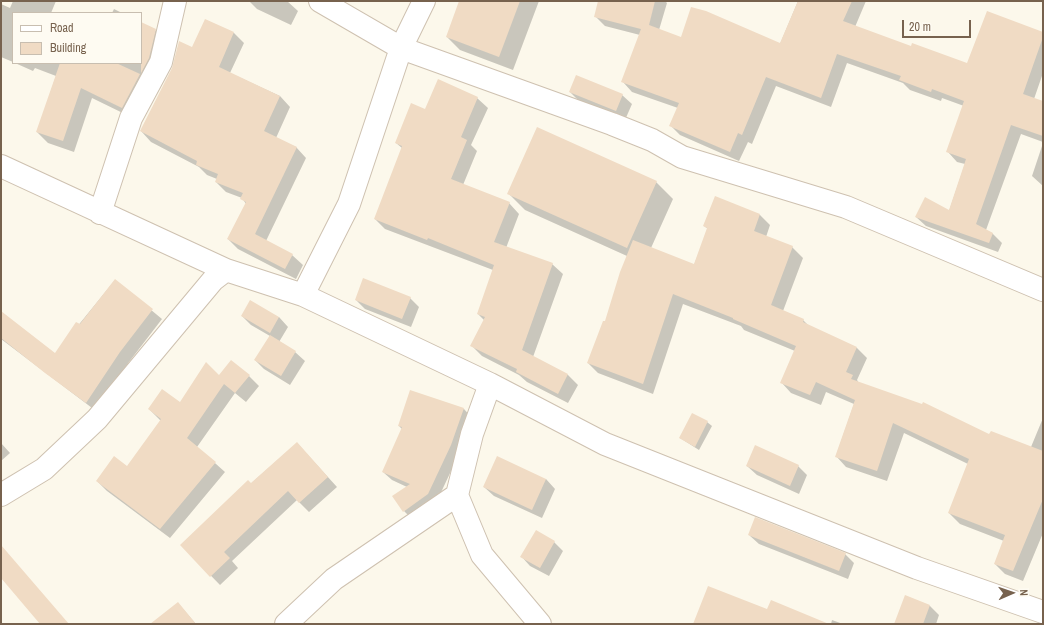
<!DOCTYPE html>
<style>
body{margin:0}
#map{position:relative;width:1044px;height:625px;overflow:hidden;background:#fcf8eb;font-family:"Archivo Narrow",sans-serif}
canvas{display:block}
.frame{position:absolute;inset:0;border:2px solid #77624e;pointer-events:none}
.legend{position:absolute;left:12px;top:12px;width:130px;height:52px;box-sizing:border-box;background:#fefbf2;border:1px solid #c8beb0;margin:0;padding:5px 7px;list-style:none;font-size:12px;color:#77624e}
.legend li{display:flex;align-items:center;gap:8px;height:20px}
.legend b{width:20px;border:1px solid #c8beb0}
.north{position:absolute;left:992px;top:573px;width:40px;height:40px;-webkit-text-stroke:3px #fefbf2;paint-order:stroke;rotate:88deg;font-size:11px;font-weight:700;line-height:16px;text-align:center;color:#77624e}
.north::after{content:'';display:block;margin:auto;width:14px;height:18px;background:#77624e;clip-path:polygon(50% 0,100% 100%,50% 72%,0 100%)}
.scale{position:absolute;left:902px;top:20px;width:69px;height:18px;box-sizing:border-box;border:2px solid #77624e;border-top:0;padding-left:5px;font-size:12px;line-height:14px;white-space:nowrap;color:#77624e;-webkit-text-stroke:3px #fefbf2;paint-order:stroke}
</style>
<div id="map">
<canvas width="1044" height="625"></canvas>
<div class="frame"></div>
<ul class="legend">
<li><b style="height:5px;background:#fff"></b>Road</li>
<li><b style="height:11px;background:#f0dbc4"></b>Building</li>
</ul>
<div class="north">N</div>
<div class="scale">20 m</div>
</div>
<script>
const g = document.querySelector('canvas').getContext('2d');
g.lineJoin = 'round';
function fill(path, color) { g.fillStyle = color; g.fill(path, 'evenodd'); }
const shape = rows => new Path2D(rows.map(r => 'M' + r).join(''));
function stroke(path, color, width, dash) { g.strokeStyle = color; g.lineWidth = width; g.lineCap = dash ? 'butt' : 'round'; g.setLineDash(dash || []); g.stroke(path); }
const shadow = shape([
 [13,1,56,1,51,13,13,13,13,62,1,57,1,4,10,8],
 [249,1,287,1,298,11,291,25,257,9],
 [460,1,539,1,513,70,460,50,447,37],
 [599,1,665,1,667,3,659,30,682,39,780,44,798,1,866,1,855,27,912,48,968,64,1043,33,1043,73,1034,99,1043,103,1043,142,1021,134,986,230,992,233,1002,243,998,252,926,226,916,217,949,211,965,164,957,162,948,152,964,106,942,98,941,101,910,90,903,83,847,63,831,107,776,86,752,144,748,142,739,161,680,135,670,125,678,108,632,92,623,82,640,35,605,26,595,16],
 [114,9,122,13,112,13],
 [206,20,234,33,244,43,230,73,280,96,290,107,276,138,296,147,306,158,266,241,292,255,303,265,296,279,238,249,228,239,246,204,242,198,226,192,216,182,217,179,207,175,199,167,151,142,141,131,193,49],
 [141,23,155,30,166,41,133,118,92,98,74,152,48,143,37,132,56,76,35,68,33,71,15,63,141,63],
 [570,92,622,95,632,104,625,120,579,101],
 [477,98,488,108,471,145,477,151,463,185,509,203,519,214,506,248,552,264,563,274,533,357,568,375,578,385,568,403,527,382,519,375,482,356,472,346,485,321,478,314,493,270,385,229,375,219,402,148,396,143,425,111],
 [1043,143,1043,186,1032,176],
 [656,182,673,199,651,248,694,265,708,229,704,226,715,198,760,215,770,225,766,237,792,247,803,258,783,311,803,320,808,325,857,348,867,358,857,380,859,383,990,435,1031,447,1043,418,1043,533,1023,581,1005,574,995,564,1004,541,960,524,949,513,968,464,904,433,887,481,846,467,836,456,854,404,826,392,821,405,791,393,781,382,795,351,744,330,741,326,683,304,653,394,598,373,588,363,606,323,627,256,525,210,509,194],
 [115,280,162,319,129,362,96,411,1,339,1,312,55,354],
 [410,298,419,307,411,327,365,309,356,300],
 [242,316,279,317,288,327,279,342,295,352,305,361,290,385,264,369,255,360,270,336,251,325],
 [249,376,259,386,246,402,235,393,197,447,225,472,170,538,107,491,97,481,127,467,161,421,149,409,181,404,219,377],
 [464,409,472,418,459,454,436,503,413,520,404,511,407,487,392,480,383,472,402,429,399,426],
 [707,422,712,426,699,450,680,438],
 [1,443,10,453,1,461],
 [297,443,337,487,309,512,297,500,232,561,238,568,220,585,181,545],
 [747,466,798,466,807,475,799,494,757,475],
 [546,479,555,489,542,518,494,496,484,487],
 [749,535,845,554,854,563,848,579,759,544],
 [554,542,563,551,549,576,530,566,521,556],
 [906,596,930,606,939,615,936,624,895,624],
 [178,603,196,624,152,624],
 [832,620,843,624,831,624]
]);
const building = shape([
 [459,1,520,1,499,57,446,37],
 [598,1,655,1,649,25,681,37,691,7,706,11,780,43,798,1,852,1,843,21,911,46,912,43,967,63,987,11,1043,32,1043,37,1023,94,1043,101,1043,136,1011,125,976,224,993,233,989,243,915,217,925,197,949,210,966,159,946,152,964,101,932,89,931,92,899,80,901,76,837,54,821,98,766,77,742,135,738,133,730,152,669,126,679,103,621,82,641,29,594,17],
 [205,19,234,32,219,67,280,96,264,131,297,147,255,234,293,254,285,269,227,239,246,202,240,199,243,193,215,182,218,174,196,165,197,161,140,131,172,68,179,41,192,47],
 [141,22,156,29,149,58,141,73],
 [60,63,116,63,140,74,122,108,81,88,63,141,36,132],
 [576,75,623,94,616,111,569,92],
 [438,79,478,97,461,137,467,140,451,179,510,202,494,242,553,263,522,350,568,374,558,394,516,372,517,369,470,346,485,317,477,314,494,265,428,238,427,240,374,219,402,146,395,143,411,103,425,109],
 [537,127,657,181,627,248,507,194],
 [715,196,760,214,754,231,793,246,771,305,804,319,803,322,857,347,846,372,853,375,851,379,922,404,923,402,989,434,991,431,1043,451,1043,499,1013,571,994,564,1005,535,948,513,969,459,893,423,877,471,835,457,855,400,816,382,810,395,780,383,796,346,733,319,733,318,673,294,643,384,587,363,603,321,605,321,620,272,633,240,694,264,707,228,703,226],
 [363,278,411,297,402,319,355,300],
 [115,279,153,309,120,352,86,403,45,373,1,338,1,311,55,353,76,322,80,324],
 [250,300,279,317,270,333,241,316],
 [270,335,296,351,281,376,254,360],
 [231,360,250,375,235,393,224,384,187,438,216,462,160,529,96,481,114,456,127,466,161,419,148,409,162,389,180,402,206,362,219,375],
 [410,390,464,408,451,445,428,494,403,512,392,496,410,484,382,472,402,427,398,426],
 [692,413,708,421,695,447,679,438],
 [297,442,328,477,299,503,288,491,224,552,230,558,210,577,180,545,248,480,251,483],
 [755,445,799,465,790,486,746,466],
 [497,456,546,479,532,510,483,487],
 [755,517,846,553,839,571,748,535],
 [536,530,555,541,540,568,520,557],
 [1,545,69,624,40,624,1,578],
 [708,586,767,609,771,600,829,624,693,624],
 [905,595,930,605,923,624,894,624],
 [178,602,196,624,150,624]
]);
const minor = shape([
 [320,1,401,48,612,124,652,140,682,157,846,207,1043,290],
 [1,166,226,270,303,295,490,384,605,444,917,568,1043,612],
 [100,213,131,118,161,62,175,1],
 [303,295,349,204,401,48,424,1],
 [490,384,472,434,457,495,482,555,540,624],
 [1,495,44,469,97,419,213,280,226,270],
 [286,624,334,579,457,495]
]);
fill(shadow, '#0003');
fill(building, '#f0dbc4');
stroke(minor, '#cec1b0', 24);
stroke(minor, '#fff', 22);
</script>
